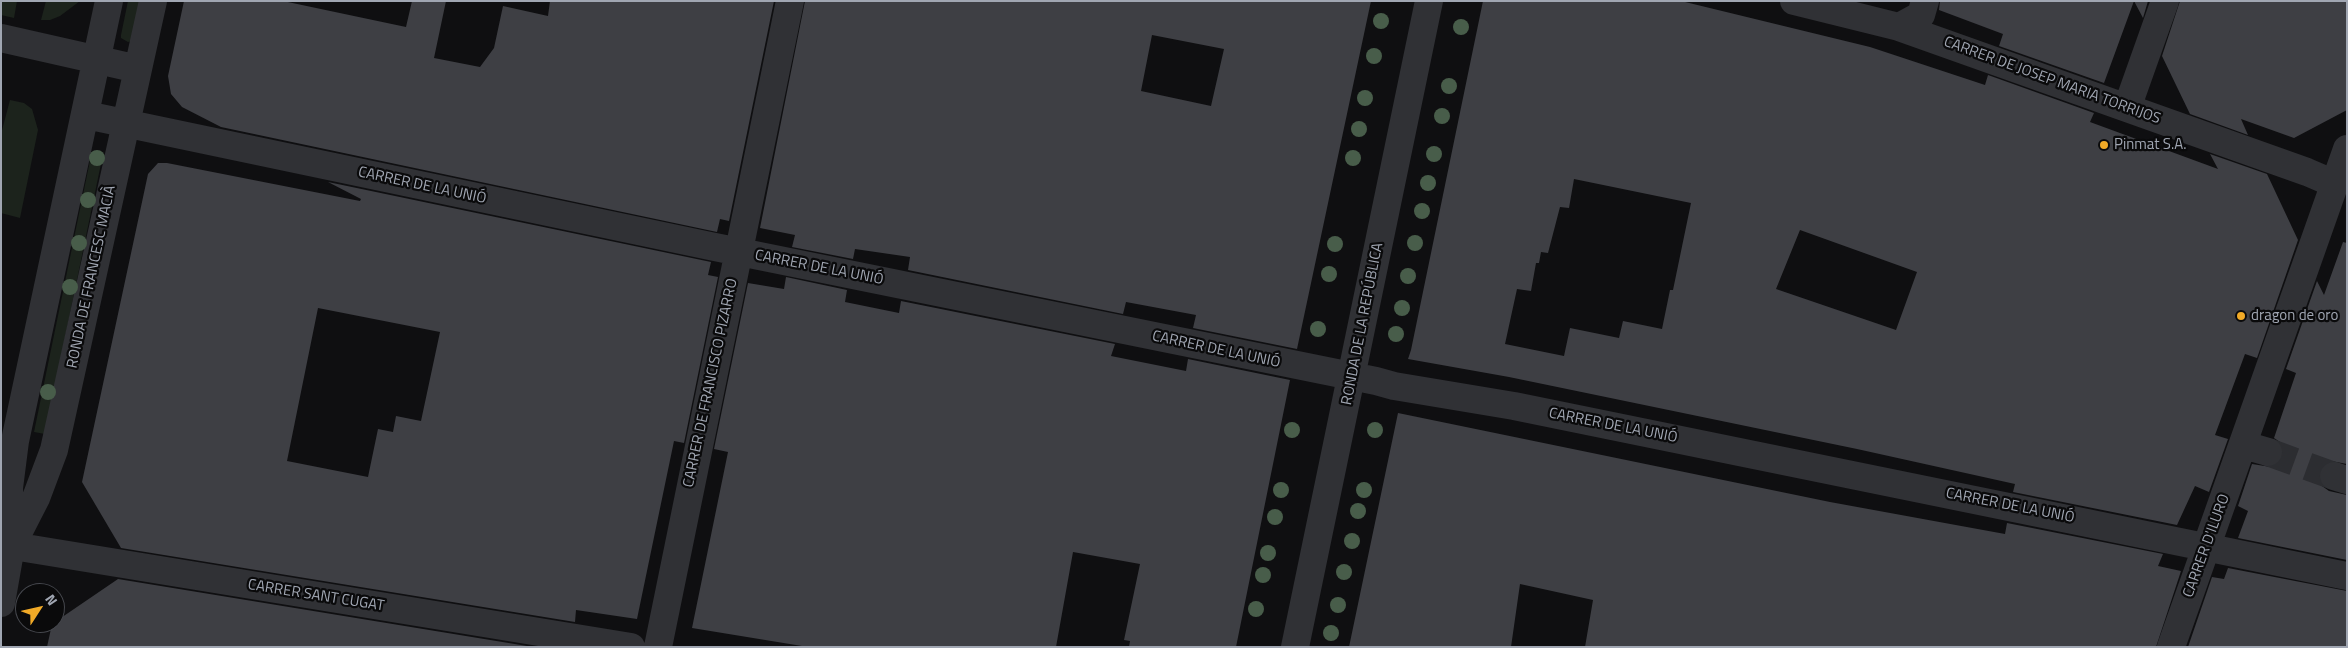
<!DOCTYPE html>
<meta charset="utf-8">
<style>
body{margin:0}
#map{position:relative;width:2348px;height:648px;overflow:hidden;background:#0f0f11;font-family:"Titillium Web",sans-serif}
canvas{display:block}
.frame{position:absolute;inset:0;border:2px solid #a0a6b2;pointer-events:none}
.north{position:absolute;left:15px;top:583px;width:50px;height:50px;box-sizing:border-box;background:#0a0a0b;border:1px solid #46484e;border-radius:50%;rotate:55deg;font-size:14px;font-weight:700;line-height:20px;text-align:center;color:#a0a6b2}
.north::after{content:'';display:block;margin:auto;width:18px;height:22px;background:#f1aa27;clip-path:polygon(50% 0,100% 100%,50% 72%,0 100%)}
</style>
<div id="map">
<canvas width="2348" height="648"></canvas>
<div class="frame"></div>
<div class="north">N</div>
</div>
<script>
const g = document.querySelector('canvas').getContext('2d');
g.lineJoin = 'round';
function fill(path, color) { g.fillStyle = color; g.fill(path, 'evenodd'); }
const shape = rows => new Path2D(rows.map(r => 'M' + r).join(''));
function stroke(path, color, width, dash) { g.strokeStyle = color; g.lineWidth = width; g.lineCap = dash ? 'butt' : 'round'; g.setLineDash(dash || []); g.stroke(path); }
function write(font, color, halo, rows, align = 'center') {
  g.font = font + ' "Titillium Web",sans-serif'; g.lineWidth = 4.5; g.setLineDash([]); g.textBaseline = 'middle'; g.strokeStyle = halo; g.fillStyle = color; for (const [text, x, y, turn = 0] of rows) {
    g.save(); g.translate(x, y); g.rotate((+turn || 0) * Math.PI / 180); g.textAlign = isNaN(turn) ? turn : align; if (halo) g.strokeText(text, 0, 0); g.fillText(text, 0, 0); g.restore();
  }
}
const green = shape([
 [1,1,17,1,14,18,1,15],
 [46,1,80,1,60,16,50,20,41,20],
 [128,1,142,1,132,41,128,42,121,38,121,35],
 [10,100,24,103,32,109,38,130,20,218,1,213,1,134],
 [92,151,103,154,45,434,34,432]
]);
const building = shape([
 [184,1,283,1,406,27,412,1,446,1,434,58,480,67,494,48,503,6,548,16,550,1,774,1,729,221,720,219,717,232,221,127,182,107,171,94,168,76],
 [805,1,1371,1,1297,349,1193,328,1196,315,1126,302,1123,314,908,270,910,257,855,249,853,259,792,247,795,235,760,228],
 [1152,35,1224,49,1211,106,1141,91],
 [1483,1,1681,1,1870,47,1985,85,1988,75,2094,113,2090,122,2218,169,2210,154,2267,174,2298,240,2257,358,2245,354,2215,435,2228,439,2209,492,2195,486,2177,525,2013,492,2015,484,1857,449,1509,377,1408,359,1411,350],
 [1574,179,1691,203,1673,290,1670,290,1662,329,1623,321,1619,338,1570,328,1564,356,1505,344,1517,289,1531,291,1536,263,1539,263,1541,252,1548,253,1560,207,1569,208],
 [1800,230,1917,272,1896,330,1776,289],
 [1940,1,2134,1,2104,83,1999,46,2003,34,1939,10],
 [2134,1,2148,1,2143,18],
 [2180,1,2347,1,2347,110,2294,138,2241,119,2248,135,2190,114,2162,56],
 [158,163,167,163,360,201,361,199,328,182,711,262,708,275,718,277,684,443,674,441,637,619,576,610,575,622,121,548,82,482,148,174],
 [318,308,440,332,421,421,396,416,393,432,378,429,368,477,287,461],
 [2343,242,2347,243,2347,464,2331,461,2324,464,2319,471,2319,479,2322,486,2329,491,2347,495,2347,560,2238,538,2248,511,2238,506,2252,464,2271,467,2278,464,2283,457,2283,448,2280,442,2274,438,2296,373,2286,369,2317,281,2324,295],
 [786,277,847,290,845,302,899,313,901,301,1115,344,1111,356,1186,371,1188,359,1290,380,1236,647,1129,647,1130,641,1124,640,1140,564,1073,552,1056,647,808,647,692,628,728,452,714,449,748,283,784,289],
 [1398,413,1830,502,2005,534,2007,523,2163,554,2158,566,2181,571,2156,647,1585,647,1593,600,1520,584,1511,647,1349,647],
 [2228,568,2347,591,2347,647,2188,647,2212,577,2224,579],
 [118,579,533,647,47,647,52,624]
]);
const minorTunnel = shape([
 [2268,452,2334,476]
]);
const minor = shape([
 [1794,1,1899,27,2307,172,2335,184],
 [1899,27,1921,15,1925,1],
 [1,38,138,69],
 [2127,108,2165,1],
 [86,115,710,246,1376,381,1394,386,1514,406,2347,576],
 [2244,445,2268,452],
 [2334,476,2347,480],
 [13,543,36,498,54,450,153,1],
 [1,544,631,647],
 [1,603,11,546,9,488,15,441,109,1],
 [658,647,790,1],
 [1295,647,1429,1],
 [2171,647,2347,149]
]);
const trees = [
 [1381,21],
 [1461,27],
 [1374,56],
 [1449,86],
 [1365,98],
 [1442,116],
 [1359,129],
 [1434,154],
 [97,158],
 [1353,158],
 [1428,183],
 [88,200],
 [1422,211],
 [79,243],
 [1415,243],
 [1335,244],
 [1329,274],
 [1408,276],
 [70,287],
 [1402,308],
 [1318,329],
 [1396,334],
 [48,392],
 [1292,430],
 [1375,430],
 [1281,490],
 [1364,490],
 [1358,511],
 [1275,517],
 [1352,541],
 [1268,553],
 [1344,572],
 [1263,575],
 [1338,605],
 [1256,609],
 [1331,633]
];
const markers = [
 [2104,145,5,"#f1aa27"],
 [2241,316,5,"#f1aa27"]
];
const streetNames = [
 ["CARRER DE JOSEP MARIA TORRIJOS",2052,81,20],
 ["CARRER DE LA UNIÓ",422,186,12],
 ["CARRER DE LA UNIÓ",819,268,11],
 ["RONDA DE FRANCESC MACIÀ",92,277,-78],
 ["RONDA DE LA REPÚBLICA",1363,324,-79],
 ["CARRER DE LA UNIÓ",1216,350,12],
 ["CARRER DE FRANCISCO PIZARRO",711,383,-78],
 ["CARRER DE LA UNIÓ",1613,426,11],
 ["CARRER DE LA UNIÓ",2010,506,11],
 ["CARRER D'ILURO",2207,546,-70],
 ["CARRER SANT CUGAT",316,596,9]
];
const poiNames = [
 ["Pinmat S.A.",2114,145],
 ["dragon de oro",2251,316]
];
fill(green, '#1c231c');
fill(building, '#3e3f44');
stroke(minorTunnel, '#2c2d31', 28, [28, 14]);
stroke(minor, '#303135', 28);
g.fillStyle = '#485d4a';
for (const [x, y] of trees) { g.beginPath(); g.arc(x, y, 8, 0, 2 * Math.PI); g.fill(); }
for (const [x, y, r, color] of markers) { const dot = new Path2D(); dot.arc(x, y, r, 0, 2 * Math.PI); g.fillStyle = color; g.fill(dot); stroke(dot, '#0a0a0b', 2); }
write('15px', '#a0a6b2', '#0a0a0b', streetNames);
write('15px', '#a0a6b2', '#0a0a0b', poiNames, 'left');
</script>
